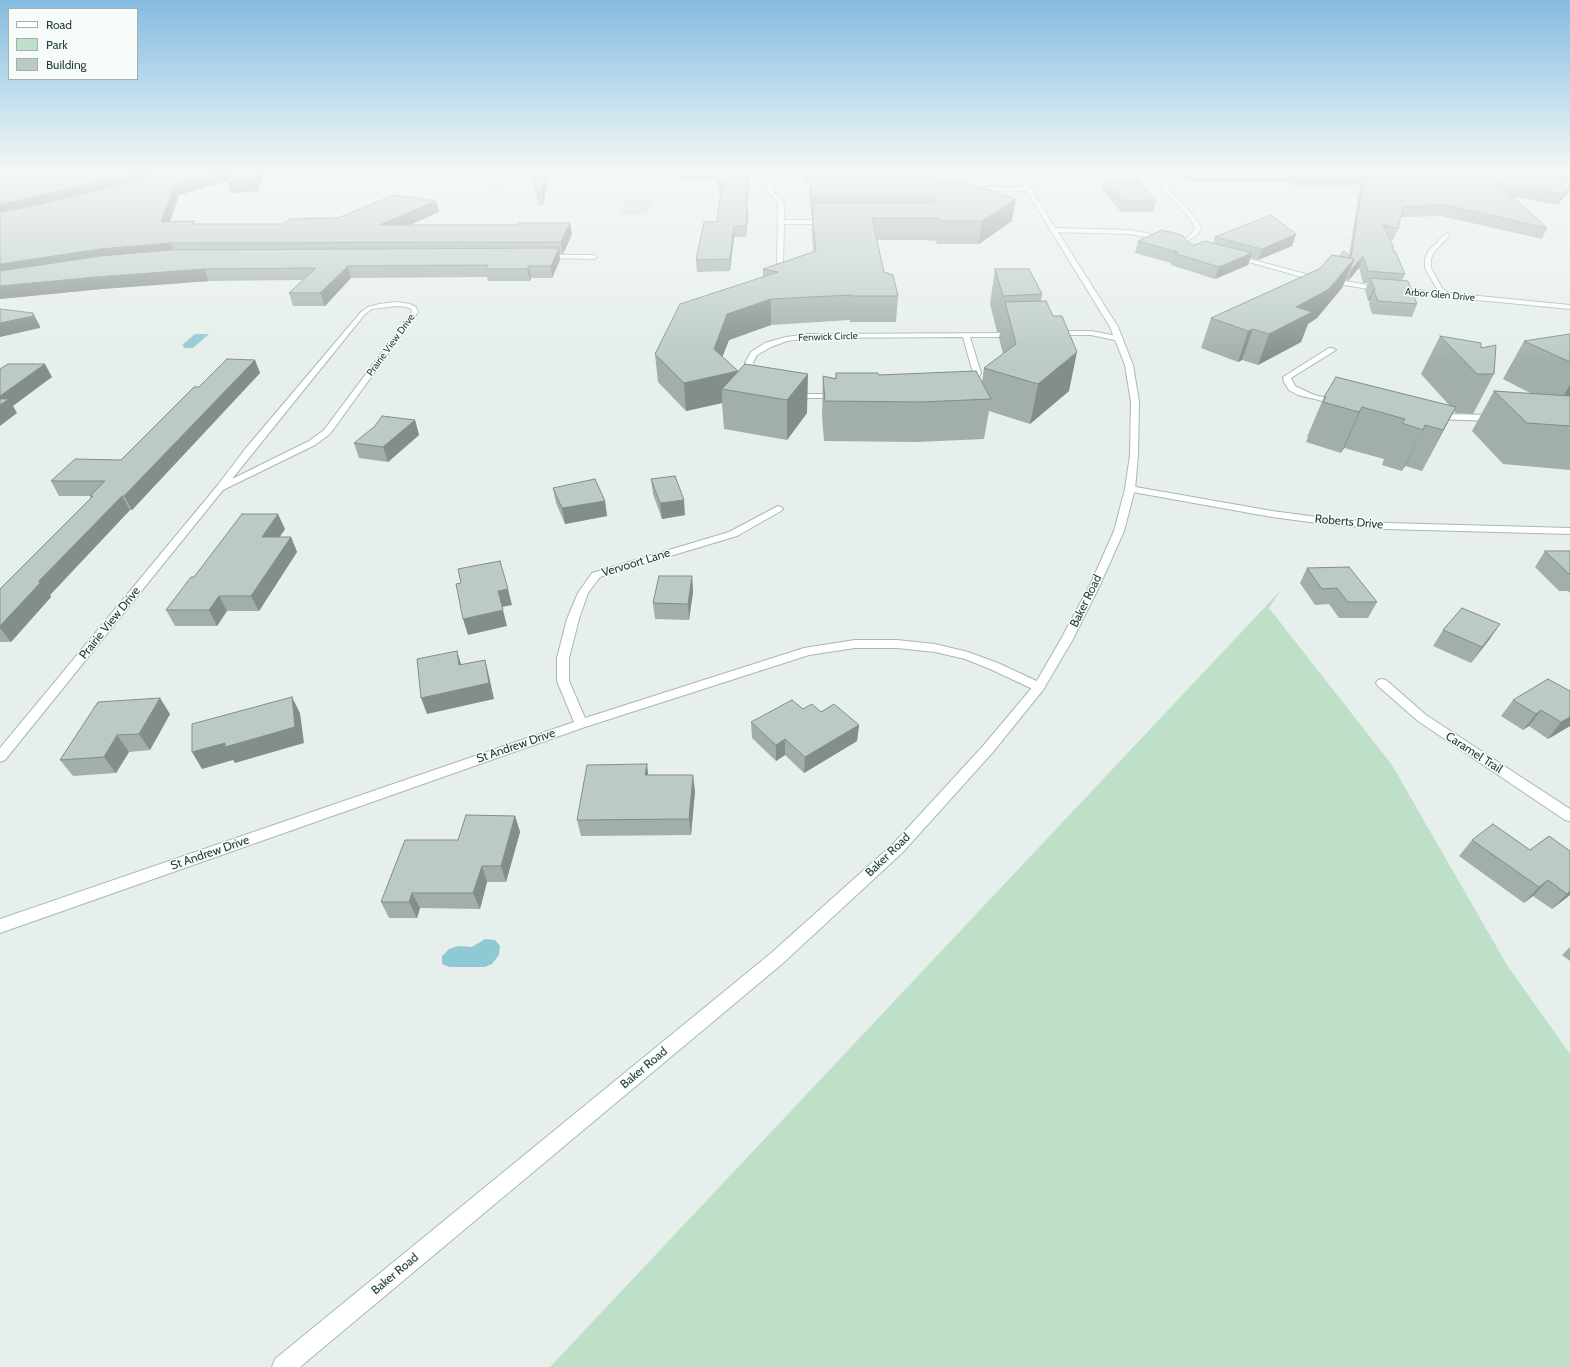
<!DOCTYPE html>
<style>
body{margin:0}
#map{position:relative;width:1570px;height:1367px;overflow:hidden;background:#e6efeb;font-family:Cabin,sans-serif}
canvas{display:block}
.legend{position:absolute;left:8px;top:8px;width:130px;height:72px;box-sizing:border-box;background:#f7fbf9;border:1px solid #a3b1ad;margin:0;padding:5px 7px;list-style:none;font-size:12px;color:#24423a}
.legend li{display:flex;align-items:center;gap:8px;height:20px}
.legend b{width:20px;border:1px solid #a3b1ad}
</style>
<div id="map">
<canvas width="1570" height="1367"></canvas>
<ul class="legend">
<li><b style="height:5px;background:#fff"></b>Road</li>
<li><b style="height:11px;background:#bfe0c8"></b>Park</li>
<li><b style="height:11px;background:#bbcac4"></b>Building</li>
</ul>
</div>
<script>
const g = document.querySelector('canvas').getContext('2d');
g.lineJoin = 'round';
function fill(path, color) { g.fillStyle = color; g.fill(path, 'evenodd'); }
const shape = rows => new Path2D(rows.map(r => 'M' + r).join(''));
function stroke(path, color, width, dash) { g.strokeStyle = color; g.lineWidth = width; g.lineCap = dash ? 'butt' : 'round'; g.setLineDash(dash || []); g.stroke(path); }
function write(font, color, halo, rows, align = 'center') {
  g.font = font + ' Cabin,sans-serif'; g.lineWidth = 3; g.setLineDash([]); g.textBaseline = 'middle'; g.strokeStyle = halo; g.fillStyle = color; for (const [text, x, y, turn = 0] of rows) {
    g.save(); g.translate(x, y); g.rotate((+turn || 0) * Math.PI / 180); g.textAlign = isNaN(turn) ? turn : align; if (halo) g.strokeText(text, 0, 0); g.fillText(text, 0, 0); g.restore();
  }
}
const green = shape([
 [626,199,653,199,646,215,618,215],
 [1281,590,1269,608,1392,765,1507,965,1570,1054,1570,1367,550,1367]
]);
const water = shape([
 [195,334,209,334,193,348,183,348,185,346,182,345],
 [485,939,495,940,500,946,499,955,492,964,485,967,449,967,442,964,442,956,449,949,458,946,472,947]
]);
const minor = shape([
 [495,172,500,172,496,186,493,188,490,186,495,172],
 [784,172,791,172,783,176,774,186,773,191,781,199,784,205,784,220,827,220,830,222,827,224,784,224,783,264,780,266,777,264,778,205,777,201,767,191,768,186,775,178,784,172],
 [1183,172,1191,172,1171,179,1167,187,1193,215,1201,227,1198,234,1186,242,1210,249,1210,251,1167,241,1130,234,1052,232,1049,230,1052,228,1130,230,1180,240,1187,238,1193,232,1195,227,1189,217,1161,187,1167,177,1183,172],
 [970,187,1027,187,1030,189,1027,191,968,190,967,189,970,187],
 [1447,233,1450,235,1449,236,1434,252,1431,259,1431,268,1442,288,1448,293,1570,305,1570,309,1375,290,1313,280,1231,257,1234,255,1313,276,1375,286,1439,292,1425,268,1425,259,1429,250,1447,233],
 [545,255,594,255,597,257,594,259,543,258,543,256,545,255],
 [396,302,410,304,416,307,418,312,330,434,315,445,223,490,5,760,0,762,0,748,217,486,246,448,361,312,368,307,379,304,396,302],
 [396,306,407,307,411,309,412,312,324,430,309,441,232,479,365,314,372,309,396,306],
 [1050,331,1091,331,1122,337,1123,339,1119,341,1091,335,1053,335,1049,333,1050,331],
 [1015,333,1018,333,1018,337,970,337,981,373,976,383,967,387,963,385,970,380,973,373,963,337,808,338,787,341,771,347,757,355,753,363,756,373,761,377,757,379,750,376,745,363,751,352,765,343,786,337,808,334,1015,333],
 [1329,348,1332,348,1336,350,1291,378,1295,386,1314,395,1342,401,1342,405,1339,405,1298,395,1289,390,1284,382,1283,377,1329,348],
 [788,391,802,394,839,394,843,396,839,398,802,398,788,395,788,391],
 [1438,414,1495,415,1499,418,1495,421,1433,419,1432,417,1433,415,1438,414],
 [778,506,781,507,783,509,781,511,737,536,600,577,588,593,579,619,569,658,569,681,585,718,804,648,855,640,897,640,935,644,968,652,998,663,1043,684,1045,687,1043,690,1039,691,1035,690,990,669,965,659,935,652,897,648,855,648,809,655,585,727,0,933,0,919,574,722,557,681,557,658,567,619,578,593,592,573,729,532,778,506],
 [1382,679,1386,680,1426,715,1570,809,1570,821,1565,820,1418,721,1378,686,1376,683,1378,680,1382,679]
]);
const tertiary = shape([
 [1130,486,1272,511,1325,518,1387,523,1570,528,1570,534,1387,529,1325,524,1272,517,1127,491,1125,489,1130,486]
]);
const secondary = shape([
 [1015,172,1020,172,1118,327,1133,365,1139,402,1138,455,1135,489,1124,531,1100,585,1073,639,1043,690,993,752,903,852,782,964,300,1367,272,1367,275,1359,770,954,893,844,983,746,1035,684,1061,639,1090,585,1114,531,1125,489,1130,455,1131,402,1125,365,1110,327,1015,172]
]);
const wall = shape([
 [0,172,265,172,258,191,231,193,228,183,228,181,179,195,170,222,197,224,284,224,338,218,439,212,408,225,517,225,570,223,572,234,563,254,559,254,560,260,552,278,531,278,530,281,488,281,487,277,351,278,325,306,293,306,289,293,303,280,209,281,102,289,0,299],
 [533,172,549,172,543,205,538,205],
 [679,172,750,172,747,206,748,217,746,237,734,237,730,271,697,272,696,260,717,222,721,191,717,191,717,179,680,180],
 [802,172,897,172,936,175,936,176,942,177,941,182,1012,221,979,244,937,244,936,241,924,240,877,240,884,272,898,296,896,322,850,322,850,320,771,325,729,340,722,357,738,371,738,372,745,364,807,413,787,440,724,429,722,403,686,411,658,382,655,354,763,277,763,269,813,252,812,234,812,218,809,195,810,182,802,182],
 [1184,172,1485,172,1489,176,1490,172,1570,172,1570,191,1557,205,1513,197,1547,228,1542,239,1441,216,1401,217,1398,229,1393,240,1390,239,1393,251,1405,274,1402,281,1417,304,1412,317,1372,314,1369,304,1370,300,1368,301,1365,290,1368,283,1363,283,1359,268,1348,281,1345,281,1342,288,1317,318,1308,324,1301,342,1258,365,1242,360,1238,362,1201,348,1211,318,1319,269,1339,256,1349,255,1360,185,1292,185,1289,182,1195,182,1187,180,1183,176],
 [1104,179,1156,201,1153,212,1121,212,1102,189],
 [1296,234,1292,246,1258,260,1250,258,1248,265,1215,279,1171,265,1171,263,1135,253,1138,241,1192,246,1213,243,1215,237],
 [995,269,1042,294,1041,301,1069,391,1030,424,989,411,984,439,917,442,824,441,822,416,823,376,835,378,836,373,879,375,982,382,984,368,1003,354,999,338,1000,332,997,332,990,304],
 [1570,334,1570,470,1503,464,1472,431,1494,391,1532,394,1503,379,1524,341],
 [1440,336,1481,348,1494,374,1473,414,1456,413,1454,411,1422,471,1405,466,1402,471,1382,465,1384,459,1344,448,1341,453,1306,442,1308,437,1307,437,1324,397,1450,406,1421,374],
 [255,360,260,373,132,510,130,510,50,595,51,597,11,642,0,642,0,589,91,498,90,496,91,496,59,496,51,481,121,460,199,387],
 [415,420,419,435,388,462,359,458,354,443],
 [651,479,685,515,662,519,653,494],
 [553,488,605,501,607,516,565,524,556,503],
 [285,529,279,537,291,537,297,552,259,611,227,611,217,626,175,626,166,610,194,577],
 [1545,551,1570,551,1570,593,1568,591,1559,591,1535,567],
 [1307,568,1377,602,1368,618,1339,618,1329,604,1315,605,1300,583],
 [692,576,693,592,689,620,655,619,653,603],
 [1500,624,1489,640,1471,663,1433,646,1443,630],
 [1570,691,1570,726,1548,739,1529,726,1523,730,1501,716,1513,700],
 [98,702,170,714,150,750,129,752,116,773,73,776,60,760],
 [803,709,821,712,859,725,857,741,804,773,785,755,776,761,752,738,751,722],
 [649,775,695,791,691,835,581,836,577,820],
 [515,816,520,832,506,882,487,882,480,909,420,908,417,918,389,918,381,902,458,840],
 [1472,840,1530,850,1570,851,1570,895,1552,909,1533,896,1524,903,1459,856],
 [1570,947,1570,961,1562,955]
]);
const shadedWall = shape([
 [140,172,201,172,0,217,0,205],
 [219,172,236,172,238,178,179,195,166,233,161,222,175,185],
 [257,172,265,172,258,191,231,193,228,183],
 [546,172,549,172,543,205,542,194],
 [749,172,750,172,746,217,746,206],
 [1570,187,1569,192,1557,205,1563,194],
 [1016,199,1012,221,979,244,982,221],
 [436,201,439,212,383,237,379,225],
 [747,206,748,217,746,237,746,226],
 [570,223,572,234,563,254,561,242],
 [734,226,734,237,730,271,730,259],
 [1296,234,1292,246,1258,260,1262,249],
 [170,243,175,254,0,277,0,264,100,249],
 [559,248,560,260,552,278,551,266],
 [1252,253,1248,265,1215,279,1219,267],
 [1363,256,1359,268,1348,281,1352,269],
 [1354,259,1342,288,1317,318,1308,324,1301,342,1258,365,1269,334,1296,307],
 [348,266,351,278,325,306,320,293],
 [529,266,531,278,530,281,527,269],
 [204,269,209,281,102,289,0,299,0,286,96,277],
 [1374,288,1375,288,1370,300,1368,301],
 [771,299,771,325,729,340,715,376,738,371,738,392,722,389,722,403,686,411,684,383,714,349,727,314],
 [33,313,40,326,40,328,0,337,0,323],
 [1253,329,1242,360,1238,362,1248,331],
 [1077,352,1069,391,1030,424,1038,384],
 [255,360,260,373,132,510,124,496],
 [45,364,52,377,13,406,17,413,0,426,0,396],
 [808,374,807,413,787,440,787,400],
 [1570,385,1570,403,1557,406],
 [1362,407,1344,448,1341,453,1359,412],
 [1456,407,1434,448,1422,471,1443,430],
 [415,420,419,435,388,462,383,447],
 [1425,425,1405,466,1402,471],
 [122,496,130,510,50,595,51,597,11,642,0,628,0,626,38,582],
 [684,500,685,515,662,519,660,503],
 [605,501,607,516,565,524,562,508],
 [278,514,285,529,269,553,262,537],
 [291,537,297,552,259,611,251,596],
 [692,576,693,592,689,620,688,604],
 [508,589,512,605,502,607,498,591],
 [219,596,227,611,217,626,209,610],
 [503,610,507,626,468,635,463,619],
 [1500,624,1489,640,1471,663,1482,647],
 [457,651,462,667,459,665],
 [485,660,489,676,494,699,427,714,421,698],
 [292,697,300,713,304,743,235,763,233,760,202,769,192,752],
 [160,698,170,714,150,750,139,734],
 [1541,710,1529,726,1523,730,1536,714],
 [1570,717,1570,726,1548,739,1561,722],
 [859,725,857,741,804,773,805,757],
 [117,735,129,752,116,773,104,757],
 [785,739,785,755,776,761,776,745],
 [647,764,649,781,645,775],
 [693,775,695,791,691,835,689,819],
 [515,816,520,832,506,882,501,866],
 [482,866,487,882,480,909,473,893],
 [1548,880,1533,896,1524,903,1539,887],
 [1570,891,1570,895,1552,909],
 [412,893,420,908,417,918,409,902]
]);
const building = shape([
 [0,172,140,172,0,205,0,172],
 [169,172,219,172,175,185,161,222,195,221,192,224,284,224,290,219,338,218,394,195,436,201,379,225,517,225,518,223,570,223,561,242,170,243,100,249,0,264,0,212,38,205,169,172],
 [232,172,257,172,254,181,228,183,232,172],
 [533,172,546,172,542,194,536,194,533,172],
 [718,172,749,172,746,206,747,206,746,226,734,226,730,259,696,260,704,222,717,222,722,181,717,181,718,172],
 [811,172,897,172,936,175,935,176,942,177,939,181,970,184,1016,199,982,221,939,221,939,218,872,218,884,272,893,275,898,296,851,296,851,295,771,299,727,314,714,349,738,371,684,383,655,354,680,304,778,272,763,269,816,251,812,211,814,211,813,203,932,203,937,200,932,196,812,196,810,174,811,172],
 [1293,172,1485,172,1489,176,1491,172,1515,172,1570,181,1570,187,1563,194,1497,183,1547,228,1446,205,1403,207,1398,229,1383,224,1393,246,1393,251,1395,251,1405,274,1368,271,1363,256,1352,269,1350,268,1354,259,1339,256,1344,251,1351,257,1364,174,1296,174,1293,172],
 [1556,172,1570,172,1570,174,1556,172],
 [1104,179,1136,179,1156,201,1123,201,1104,179],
 [1271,215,1296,234,1262,249,1215,237,1271,215],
 [1162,230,1182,235,1192,246,1205,241,1252,253,1219,267,1174,253,1178,252,1138,241,1162,230],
 [559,248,551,266,529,266,527,269,485,269,488,265,348,266,320,293,289,293,316,268,204,269,96,277,0,286,0,271,101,256,170,250,559,248],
 [1332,255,1354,259,1329,289,1296,307,1312,312,1269,334,1253,329,1248,331,1211,318,1319,269,1332,255],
 [995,269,1029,269,1042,294,1003,296,995,269],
 [1370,278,1408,281,1417,304,1378,301,1374,291,1375,288,1374,288,1370,278],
 [1046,301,1053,316,1062,316,1077,352,1038,384,984,368,1016,344,1005,302,1046,301],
 [0,309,33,313,33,316,0,323,0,309],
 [1570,334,1570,362,1524,341,1570,334],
 [1440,336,1481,343,1481,348,1496,345,1494,374,1477,374,1440,336],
 [227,359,255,360,124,496,122,496,38,582,41,582,0,626,0,589,93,496,90,496,105,481,51,481,75,459,121,460,194,387,199,387,227,359],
 [8,364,45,364,0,396,0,369,8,364],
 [745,364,808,374,787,400,722,389,745,364],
 [976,371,991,399,921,402,825,401,823,376,836,379,836,373,878,373,879,375,976,371],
 [1336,377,1456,407,1443,430,1425,425,1423,430,1402,423,1405,419,1362,407,1359,412,1323,402,1326,397,1324,397,1336,377],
 [1494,391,1570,396,1570,426,1527,423,1494,391],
 [0,399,9,399,0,405,0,399],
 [382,416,415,420,383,447,354,443,375,426,382,416],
 [675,476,684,500,660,503,651,479,675,476],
 [595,479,605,501,562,508,553,488,595,479],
 [242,514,278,514,262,537,291,537,251,596,219,596,209,610,166,610,191,577,194,577,242,514],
 [1545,551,1570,551,1570,575,1545,551],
 [500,561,508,589,498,591,503,610,463,619,456,584,461,583,458,569,500,561],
 [1349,567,1377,602,1348,602,1337,588,1322,589,1307,568,1349,567],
 [659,576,692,576,688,604,653,603,659,576],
 [1462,608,1500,624,1482,647,1443,630,1462,608],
 [457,651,459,665,485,660,489,683,421,698,417,659,457,651],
 [1548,679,1570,691,1570,717,1561,722,1541,710,1536,714,1513,700,1548,679],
 [292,697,295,727,225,747,225,743,192,752,192,724,292,697],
 [160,698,139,734,117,735,104,757,60,760,98,702,160,698],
 [792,700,803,709,812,704,821,712,834,704,859,725,805,757,785,739,776,745,751,722,792,700],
 [647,764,645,775,693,775,689,819,577,820,587,765,647,764],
 [466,815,515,816,501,866,482,866,473,893,412,893,409,902,381,902,405,840,458,840,466,815],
 [1493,824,1530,850,1549,836,1570,851,1570,891,1567,894,1548,880,1539,887,1472,840,1493,824]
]);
const farStreetnames = [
 ["Arbor Glen Drive",1440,295,5],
 ["Fenwick Circle",828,337,-2],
 ["Prairie View Drive",391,345,-54]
];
const streetNames = [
 ["Roberts Drive",1349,522,5],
 ["Vervoort Lane",636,563,-17],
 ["Baker Road",1086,601,-64],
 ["Prairie View Drive",110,623,-51],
 ["St Andrew Drive",516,746,-19],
 ["Caramel Trail",1474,753,33],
 ["St Andrew Drive",210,853,-19],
 ["Baker Road",888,855,-44],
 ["Baker Road",644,1068,-40],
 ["Baker Road",395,1274,-40]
];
fill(green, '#bfe0c8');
fill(water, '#8ec9d4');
stroke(minor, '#a8b8b2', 2);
stroke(tertiary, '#a8b8b2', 2);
stroke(secondary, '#a4bbb3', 2);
fill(minor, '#fff');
fill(tertiary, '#fff');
fill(secondary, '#fff');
fill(wall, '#a1aea9');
fill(shadedWall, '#838d89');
fill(building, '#bbcac4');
stroke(building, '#838d89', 1);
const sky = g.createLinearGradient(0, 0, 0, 364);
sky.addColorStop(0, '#84bce0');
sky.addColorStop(0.47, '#f4f8f6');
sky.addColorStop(1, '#f4f8f600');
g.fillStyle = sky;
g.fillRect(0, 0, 1570, 364);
write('10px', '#24423a', '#f7fbf9', farStreetnames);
write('12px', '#24423a', '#f7fbf9', streetNames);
</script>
